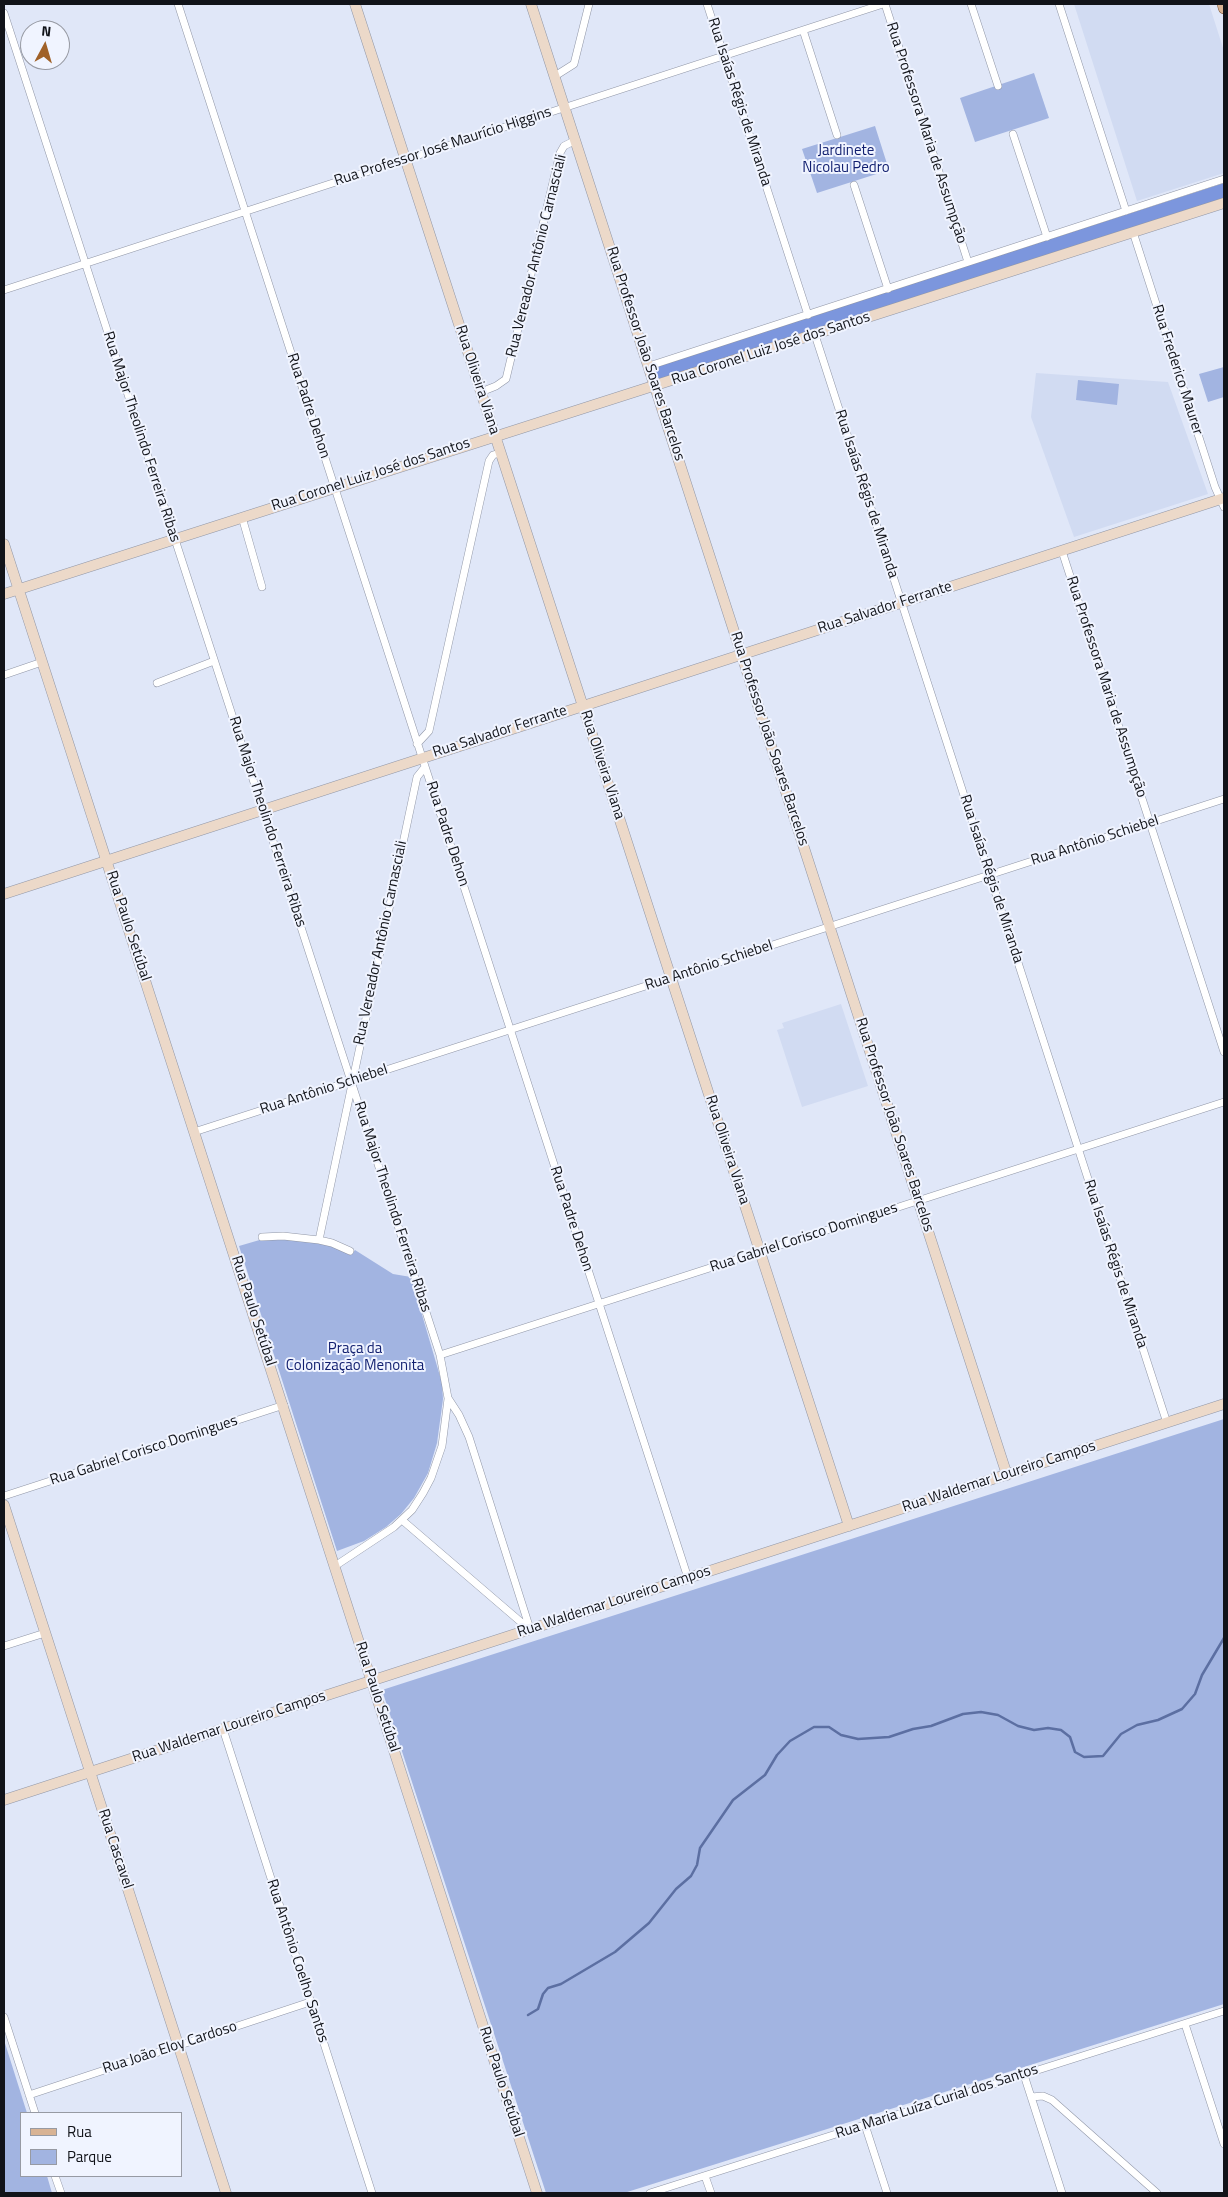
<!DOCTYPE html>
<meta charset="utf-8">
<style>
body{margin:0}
#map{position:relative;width:1228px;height:2197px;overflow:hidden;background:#e0e7f8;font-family:"Titillium Web",sans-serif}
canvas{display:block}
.frame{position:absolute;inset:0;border:5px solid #111319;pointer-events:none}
.legend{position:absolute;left:20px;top:2112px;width:162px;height:65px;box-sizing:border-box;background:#f0f4ff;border:1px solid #979aa3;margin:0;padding:6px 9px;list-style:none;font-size:15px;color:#111319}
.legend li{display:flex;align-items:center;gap:10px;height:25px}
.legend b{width:25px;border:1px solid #979aa3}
.north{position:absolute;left:20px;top:20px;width:50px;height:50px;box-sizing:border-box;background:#f0f4ff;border:1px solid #979aa3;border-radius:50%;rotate:6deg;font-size:14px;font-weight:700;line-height:20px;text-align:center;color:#111319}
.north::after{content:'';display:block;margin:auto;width:18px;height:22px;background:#a06128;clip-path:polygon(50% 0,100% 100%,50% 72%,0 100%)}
</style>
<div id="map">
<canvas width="1228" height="2197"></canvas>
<div class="frame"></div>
<ul class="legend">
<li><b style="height:6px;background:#d8b394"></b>Rua</li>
<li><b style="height:14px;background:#a2b4e1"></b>Parque</li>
</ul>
<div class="north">N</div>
</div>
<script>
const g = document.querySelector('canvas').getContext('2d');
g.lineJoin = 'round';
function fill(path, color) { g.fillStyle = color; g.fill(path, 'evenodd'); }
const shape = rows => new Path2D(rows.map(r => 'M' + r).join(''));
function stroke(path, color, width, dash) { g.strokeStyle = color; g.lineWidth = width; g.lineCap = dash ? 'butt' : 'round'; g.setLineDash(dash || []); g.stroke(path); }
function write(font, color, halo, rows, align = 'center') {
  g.font = font + ' "Titillium Web",sans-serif'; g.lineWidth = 4; g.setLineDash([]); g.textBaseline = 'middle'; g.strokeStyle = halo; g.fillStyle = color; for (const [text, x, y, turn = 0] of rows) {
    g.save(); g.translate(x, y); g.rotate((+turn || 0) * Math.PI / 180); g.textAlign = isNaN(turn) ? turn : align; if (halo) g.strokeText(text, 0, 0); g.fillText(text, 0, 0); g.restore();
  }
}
const built = shape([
 [1074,4,1209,4,1224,51,1224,173,1137,201],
 [1036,373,1168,382,1208,494,1074,537,1031,417],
 [841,1004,868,1086,802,1107,777,1030,784,1028,782,1023]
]);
const green = shape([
 [1034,73,1049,118,975,142,960,98],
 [875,126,889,170,817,193,802,149],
 [1224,367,1224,397,1208,402,1199,374],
 [1078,380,1119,384,1117,405,1076,400],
 [280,1238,319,1243,335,1247,351,1255,355,1250,393,1274,411,1277,442,1383,443,1399,437,1443,428,1473,414,1498,401,1514,386,1527,364,1541,337,1551,239,1246,263,1239],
 [1224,1419,1224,2004,624,2193,546,2193,382,1690],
 [4,2040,27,2113,21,2113,21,2176,47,2176,52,2193,4,2193]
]);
const stream = shape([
 [528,2015,538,2009,543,1994,548,1988,561,1984,615,1952,649,1923,676,1889,691,1876,697,1865,700,1848,733,1800,765,1775,777,1755,790,1741,814,1727,829,1727,841,1735,858,1739,889,1737,913,1729,931,1726,963,1714,981,1712,998,1715,1018,1726,1034,1730,1048,1728,1061,1730,1070,1737,1075,1752,1084,1757,1103,1756,1121,1734,1137,1725,1158,1720,1182,1709,1195,1694,1202,1675,1224,1638]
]);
const river = shape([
 [663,372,1224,191]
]);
const minor = shape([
 [178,4,688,1578],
 [707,4,808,315],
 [885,4,968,262],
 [971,4,998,86],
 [1059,4,1126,211],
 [4,13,440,1355,448,1398,459,1415,469,1437,530,1629],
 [803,30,837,135],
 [555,76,574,64,589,4],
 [1013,134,1047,237],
 [854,185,888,289],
 [1133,232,1215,487,1224,507],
 [4,290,883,4],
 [815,335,1167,1423],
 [649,366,1224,179],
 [481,392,496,386,506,379,560,153,564,146,576,140],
 [242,517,262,587],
 [1062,551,1224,1052],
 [4,675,42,662],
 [157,683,214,661],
 [417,744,429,731,489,461,493,455,500,453],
 [194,1132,1224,799],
 [262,1237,283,1236,319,1240,332,1243,350,1251],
 [319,1240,417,777,425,767],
 [440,1355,1224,1102],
 [4,1496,284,1405],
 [402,1520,529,1629],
 [335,1566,394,1527,412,1510,423,1493,431,1478,442,1446,448,1399],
 [4,1646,45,1633],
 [223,1729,372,2193],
 [4,2017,35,2113],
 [1185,2024,1224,2144],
 [1024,2075,1062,2193],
 [29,2095,310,2002],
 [1031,2097,1043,2096,1052,2100,1157,2193],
 [865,2125,887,2193],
 [55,2176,61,2193],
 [705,2176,711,2193],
 [650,2193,1224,2011]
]);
const secondary = shape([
 [355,4,849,1526],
 [531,4,1007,1475],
 [4,544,537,2193],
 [4,594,1224,203],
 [4,894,1224,498],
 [4,1505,226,2193],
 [4,1800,1224,1404]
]);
const primary = shape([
 [1223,4,1224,8]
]);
const streetNames = [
 ["Rua Isaías Régis de Miranda",739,102,72],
 ["Rua Professora Maria de Assumpção",926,133,72],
 ["Rua Professor José Maurício Higgins",443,147,-18],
 ["Rua Vereador Antônio Carnasciali",537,256,-76],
 ["Rua Coronel Luiz José dos Santos",771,349,-18],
 ["Rua Professor João Soares Barcelos",645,354,72],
 ["Rua Frederico Maurer",1177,370,72],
 ["Rua Oliveira Viana",477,380,72],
 ["Rua Padre Dehon",308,406,72],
 ["Rua Major Theolindo Ferreira Ribas",141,437,72],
 ["Rua Coronel Luiz José dos Santos",371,475,-18],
 ["Rua Isaías Régis de Miranda",866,494,72],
 ["Rua Salvador Ferrante",885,608,-18],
 ["Rua Professora Maria de Assumpção",1106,687,72],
 ["Rua Salvador Ferrante",500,732,-18],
 ["Rua Professor João Soares Barcelos",769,739,72],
 ["Rua Oliveira Viana",602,765,72],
 ["Rua Major Theolindo Ferreira Ribas",267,822,72],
 ["Rua Padre Dehon",447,834,72],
 ["Rua Antônio Schiebel",1095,841,-18],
 ["Rua Isaías Régis de Miranda",991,879,72],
 ["Rua Paulo Setúbal",128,926,72],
 ["Rua Vereador Antônio Carnasciali",381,943,-78],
 ["Rua Antônio Schiebel",709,966,-18],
 ["Rua Antônio Schiebel",324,1090,-18],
 ["Rua Professor João Soares Barcelos",894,1125,72],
 ["Rua Oliveira Viana",727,1150,72],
 ["Rua Major Theolindo Ferreira Ribas",392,1207,72],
 ["Rua Padre Dehon",571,1219,72],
 ["Rua Gabriel Corisco Domingues",804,1238,-18],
 ["Rua Isaías Régis de Miranda",1115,1264,72],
 ["Rua Paulo Setúbal",253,1311,72],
 ["Rua Gabriel Corisco Domingues",144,1451,-18],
 ["Rua Waldemar Loureiro Campos",999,1477,-18],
 ["Rua Waldemar Loureiro Campos",614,1602,-18],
 ["Rua Paulo Setúbal",377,1697,72],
 ["Rua Waldemar Loureiro Campos",229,1727,-18],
 ["Rua Cascavel",115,1849,72],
 ["Rua Antônio Coelho Santos",297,1961,72],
 ["Rua João Eloy Cardoso",170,2048,-18],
 ["Rua Paulo Setúbal",501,2082,72],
 ["Rua Maria Luíza Curial dos Santos",937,2102,-18]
];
const parkNames = [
 ["Jardinete",846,151],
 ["Nicolau Pedro",846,168],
 ["Praça da",355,1349],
 ["Colonização Menonita",355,1366]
];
fill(built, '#d1dbf2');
fill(green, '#a2b4e1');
stroke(stream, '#5c6fa2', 2.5);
stroke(river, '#7c96dd', 15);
stroke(minor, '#9197a7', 8);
stroke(secondary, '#9197a7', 11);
stroke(primary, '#815a3a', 12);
stroke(minor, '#fff', 7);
stroke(secondary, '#ecd9c9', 10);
stroke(primary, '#d8b394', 11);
write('15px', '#111319', '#f0f4ff', streetNames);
write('15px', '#101e6f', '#f0f4ff', parkNames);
</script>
